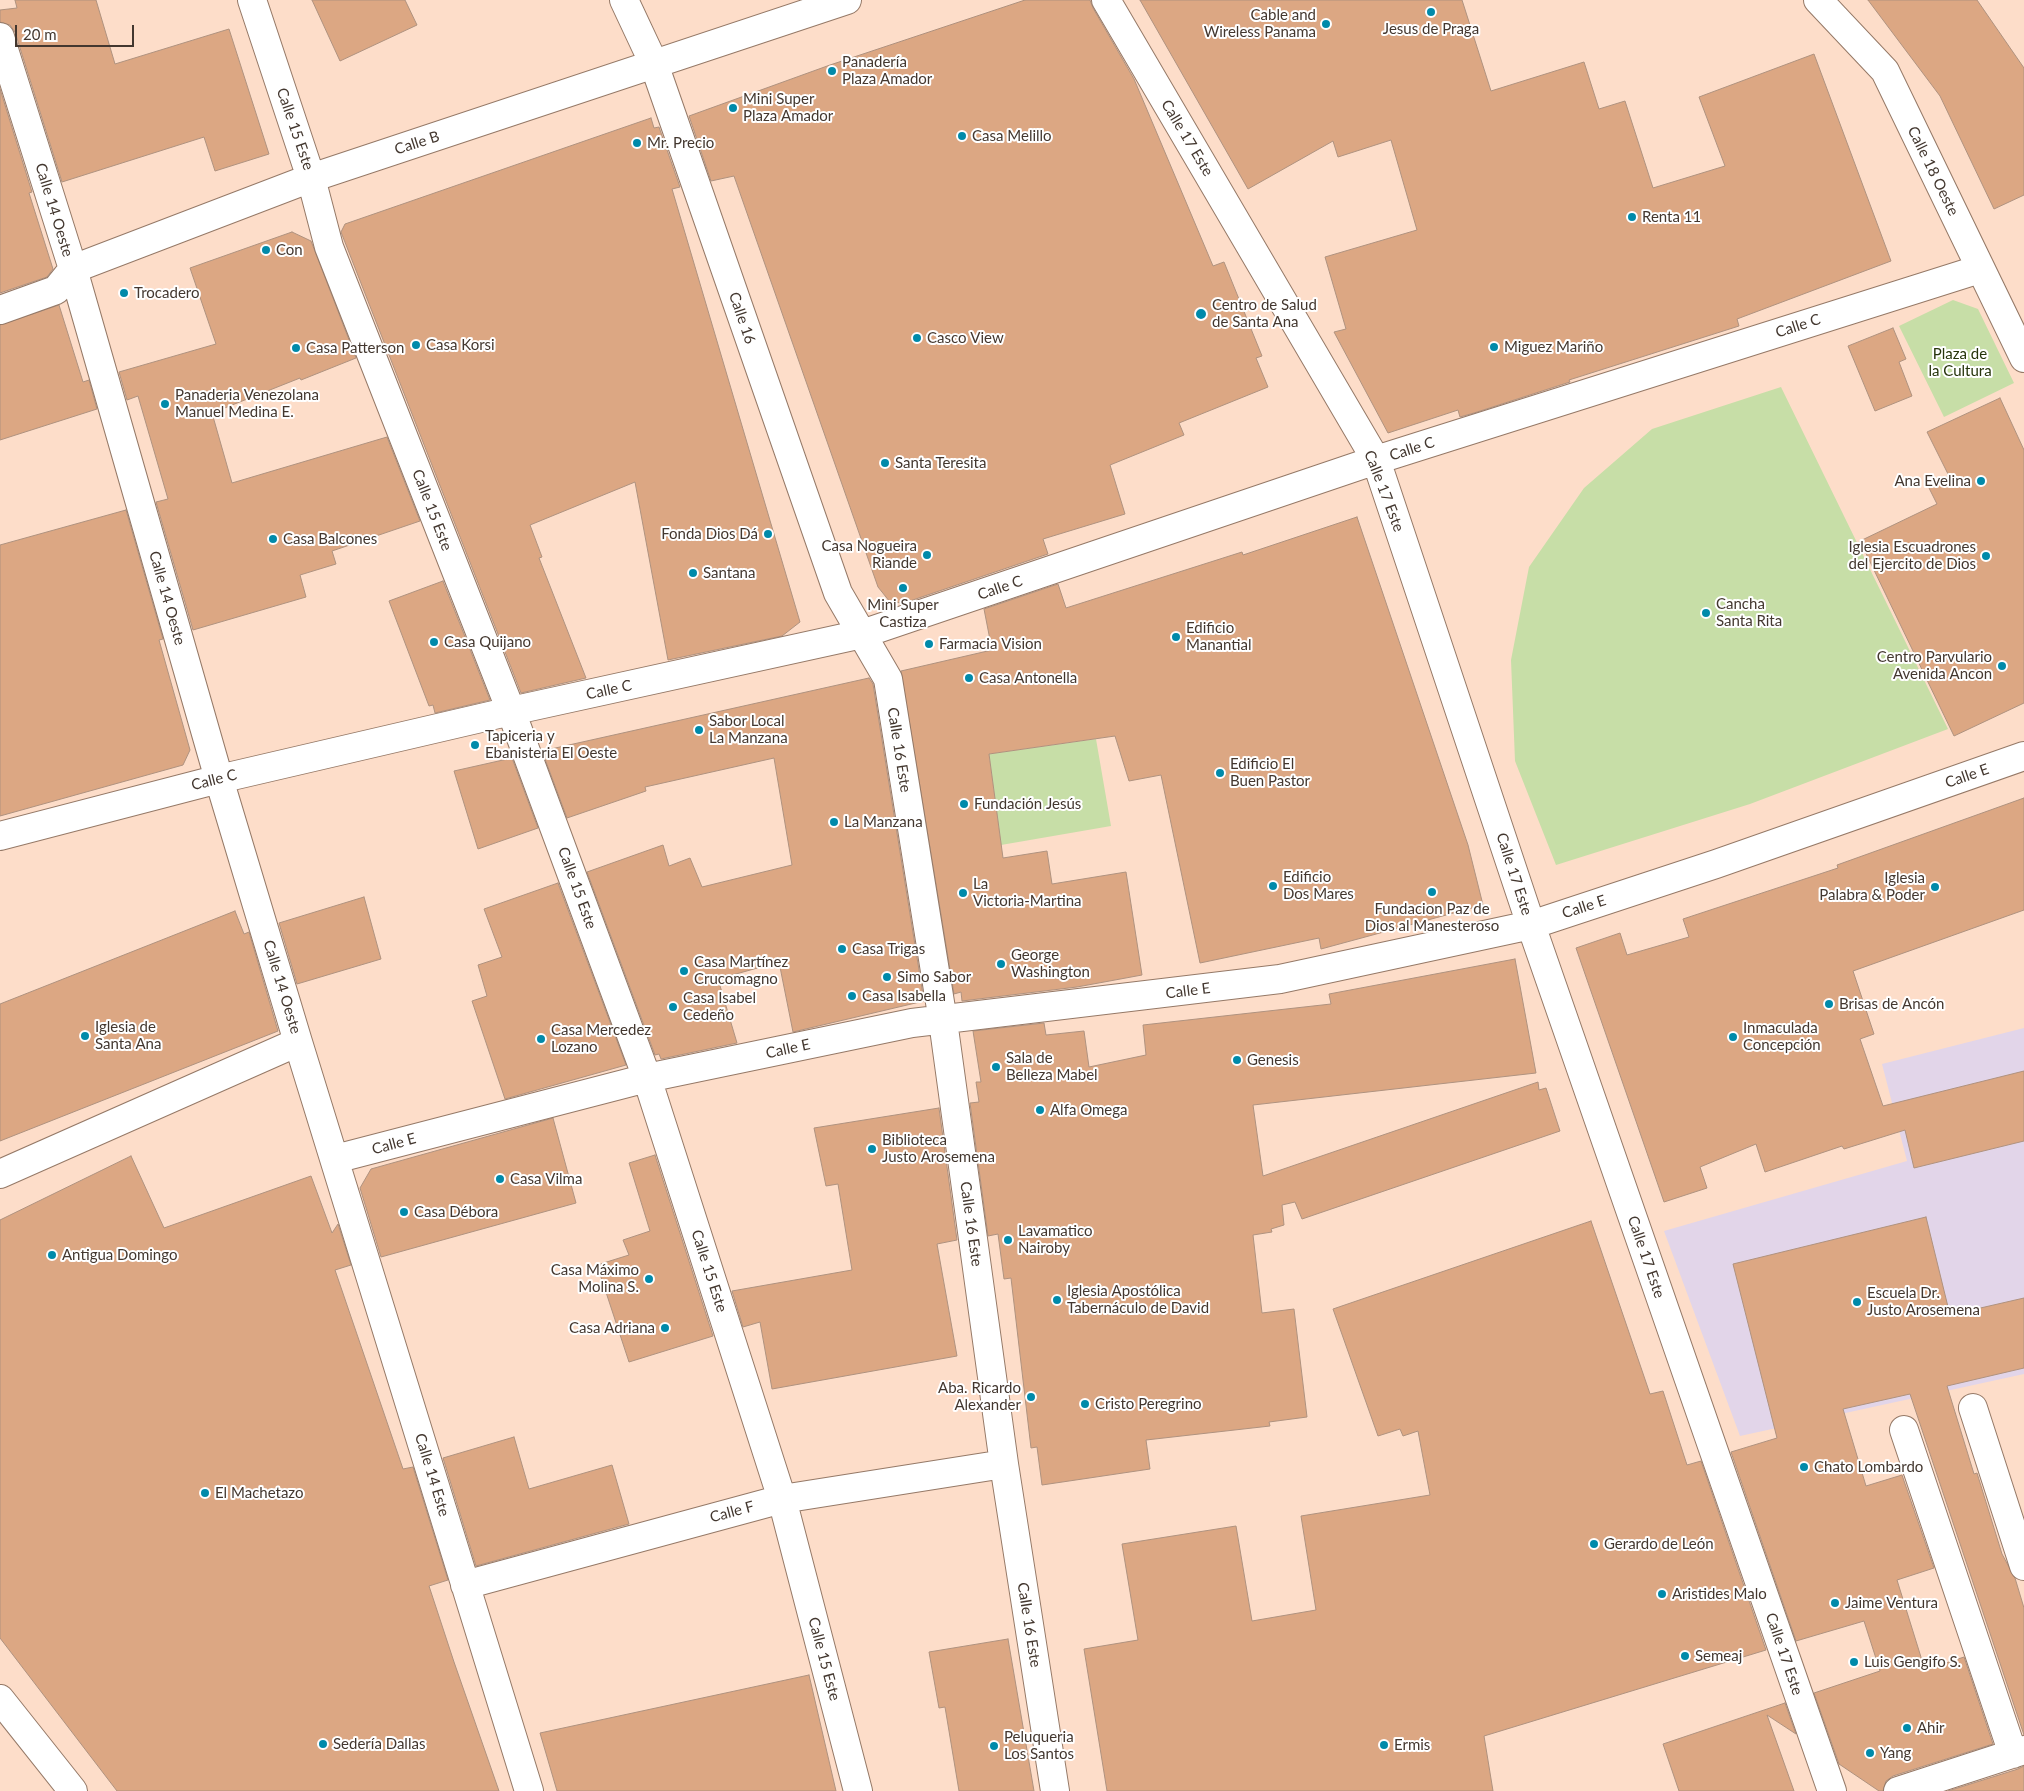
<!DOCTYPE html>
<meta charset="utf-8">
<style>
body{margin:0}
#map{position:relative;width:2024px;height:1791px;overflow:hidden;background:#fdddc9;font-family:Lato,sans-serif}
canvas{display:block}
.scale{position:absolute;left:15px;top:25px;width:119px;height:22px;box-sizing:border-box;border:2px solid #43372f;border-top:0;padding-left:6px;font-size:15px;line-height:18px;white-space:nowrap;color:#43372f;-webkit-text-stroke:4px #fff;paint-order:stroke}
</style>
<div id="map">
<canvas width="2024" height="1791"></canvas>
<div class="scale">20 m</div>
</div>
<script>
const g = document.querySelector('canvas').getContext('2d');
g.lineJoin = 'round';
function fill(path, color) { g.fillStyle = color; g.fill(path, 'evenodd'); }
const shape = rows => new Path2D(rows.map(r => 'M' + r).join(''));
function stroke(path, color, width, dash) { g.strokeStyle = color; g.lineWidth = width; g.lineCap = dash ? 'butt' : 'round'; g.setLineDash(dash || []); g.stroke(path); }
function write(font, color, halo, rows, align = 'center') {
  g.font = font + ' Lato,sans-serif'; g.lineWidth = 4; g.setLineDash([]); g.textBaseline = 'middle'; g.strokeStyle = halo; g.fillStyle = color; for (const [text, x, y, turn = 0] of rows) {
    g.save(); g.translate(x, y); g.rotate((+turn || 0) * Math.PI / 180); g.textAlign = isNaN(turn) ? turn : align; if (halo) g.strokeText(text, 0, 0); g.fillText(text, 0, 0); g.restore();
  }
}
const education = shape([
 [2024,1028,2024,1374,1740,1436,1664,1231,1907,1161,1882,1064]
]);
const green = shape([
 [1953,300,1978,309,2014,383,1944,417,1899,326],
 [1781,387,1948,729,1750,804,1556,865,1515,761,1511,660,1529,567,1584,488,1652,429],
 [1096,739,1111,826,1001,845,989,754]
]);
const building = shape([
 [15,0,96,0,115,64,229,29,269,154,215,171,204,137,62,182,15,32,10,25,0,22,0,10,17,8,15,0],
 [312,0,405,0,417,25,340,61,312,0],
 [1025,0,1090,0,1093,8,1134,79,1213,266,1224,262,1262,356,1256,358,1268,387,1179,423,1184,435,1110,465,1125,514,1043,539,1048,554,904,603,890,602,878,587,734,176,711,181,689,116,830,65,1025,0],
 [1140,0,1462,0,1491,91,1584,62,1599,109,1625,101,1653,188,1725,166,1699,97,1814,54,1891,261,1737,319,1739,326,1569,380,1570,382,1474,413,1460,417,1458,410,1388,433,1334,332,1346,329,1325,257,1417,230,1391,140,1338,157,1333,141,1248,189,1140,0],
 [1868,0,1977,0,2024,68,2024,195,1994,209,1940,96,1868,0],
 [0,89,32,192,29,193,53,269,47,277,0,293,0,89],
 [651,118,654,128,659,127,680,187,672,189,800,622,782,636,668,660,635,482,530,525,542,557,539,558,586,678,521,693,341,232,345,224,651,118],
 [292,232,311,241,356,358,301,380,300,378,212,413,232,483,387,437,420,521,332,551,336,564,300,575,306,597,193,630,156,502,168,499,138,396,127,400,119,372,216,344,190,268,292,232],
 [59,305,83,382,89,380,97,409,0,440,0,325,59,305],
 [1893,328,1906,359,1899,362,1912,396,1875,411,1848,346,1893,328],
 [2000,398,2024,450,2024,703,1954,736,1860,541,1937,504,1928,486,1949,476,1927,432,2000,398],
 [126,510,163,639,159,640,190,750,183,765,0,816,0,545,126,510],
 [1357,517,1468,845,1483,905,1321,949,1319,938,1200,963,1161,775,1129,781,1115,736,989,754,1003,858,1047,851,1052,884,1126,872,1142,975,1077,987,962,1001,961,992,954,994,901,671,992,650,984,609,1058,584,1066,608,1242,552,1243,555,1357,517],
 [443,581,490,700,435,713,433,705,429,706,389,601,443,581],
 [869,678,873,684,924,1001,793,1032,779,962,718,979,737,1043,661,1059,659,1054,655,1055,587,872,663,845,669,866,690,858,702,887,792,865,774,758,645,787,646,791,567,818,542,751,869,678],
 [512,758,538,828,478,849,454,771,512,758],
 [2024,798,2024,910,1853,971,1874,1034,1860,1039,1883,1106,2024,1071,2024,1141,1914,1168,1905,1130,1844,1149,1842,1146,1765,1172,1756,1144,1700,1167,1707,1188,1664,1202,1576,948,1620,933,1627,955,1689,937,1683,919,1838,868,1837,865,2024,798],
 [558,883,626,1065,505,1099,472,1001,487,996,478,965,502,957,484,909,558,883],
 [364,897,381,959,297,984,279,923,364,897],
 [235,911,244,934,249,932,278,1031,0,1141,0,1004,235,911],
 [1515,959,1536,1073,1253,1105,1263,1176,1538,1082,1539,1090,1546,1088,1560,1131,1302,1219,1295,1202,1282,1205,1284,1225,1271,1229,1272,1232,1253,1235,1262,1313,1294,1309,1307,1417,1269,1422,1270,1426,1146,1440,1150,1469,1042,1485,1037,1447,1031,1448,1011,1278,1004,1279,998,1234,988,1236,970,1103,979,1102,976,1082,981,1082,973,1031,1044,1023,1046,1035,1084,1031,1089,1067,1146,1055,1143,1025,1331,1004,1329,994,1515,959],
 [939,1108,957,1240,937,1244,957,1356,772,1389,760,1322,743,1327,732,1291,852,1270,838,1184,826,1186,814,1128,939,1108],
 [553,1118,576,1203,381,1257,360,1188,371,1169,553,1118],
 [655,1155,713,1336,629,1362,597,1265,629,1255,623,1240,650,1231,629,1163,655,1155],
 [131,1156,164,1228,311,1176,332,1233,338,1224,351,1265,335,1270,403,1469,413,1467,448,1580,429,1586,454,1662,499,1791,117,1791,0,1638,0,1220,131,1156],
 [1926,1217,1950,1315,2024,1298,2024,1368,1947,1386,1974,1474,1977,1473,2002,1554,2015,1578,2024,1608,2024,1735,1910,1394,1843,1409,1866,1486,1902,1475,1934,1568,1897,1580,1925,1670,1964,1657,1993,1744,1893,1776,1886,1781,1883,1791,1879,1791,1839,1764,1814,1693,1880,1671,1864,1621,1796,1641,1731,1452,1777,1438,1733,1264,1926,1217],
 [1591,1221,1650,1394,1663,1391,1687,1465,1701,1461,1766,1650,1484,1736,1493,1791,1107,1791,1084,1649,1138,1640,1122,1544,1236,1526,1252,1621,1316,1610,1301,1516,1430,1495,1418,1431,1403,1436,1400,1429,1378,1436,1333,1309,1591,1221],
 [514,1437,529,1489,612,1465,629,1524,476,1566,443,1458,514,1437],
 [1008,1639,1034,1791,959,1791,945,1707,939,1708,929,1652,1008,1639],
 [809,1675,836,1791,557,1791,540,1733,809,1675],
 [1785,1703,1796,1734,1767,1715,1794,1791,1679,1791,1663,1744,1785,1703],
 [2024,1766,2024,1791,1948,1791,2018,1769,2024,1766]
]);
const minor = shape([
 [252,0,311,178,329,247,511,711,647,1078,782,1499,858,1791],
 [624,0,654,64,838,593,888,679,943,1021,1004,1464,1055,1791],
 [1106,0,1376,460,1531,925,1832,1791],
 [1818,0,1885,71,2024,358],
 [0,37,73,269,219,779,298,1042,529,1791],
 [0,310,56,290,73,269,311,178,847,0],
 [0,836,219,779,511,711,862,634,1376,460,1980,269],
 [335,1159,647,1078,912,1023,1280,979,1531,925,1716,864,2024,756],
 [0,1174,298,1042],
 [1973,1408,2024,1566],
 [1904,1430,2013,1754],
 [465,1585,782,1499,1004,1464],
 [0,1699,73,1791],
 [1898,1791,2024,1750]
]);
const markers = [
 [1431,12,5,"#008aaa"],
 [1326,24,5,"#008aaa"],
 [832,71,5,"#008aaa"],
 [733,108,5,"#008aaa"],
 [962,136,5,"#008aaa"],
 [637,143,5,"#008aaa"],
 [1632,217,5,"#008aaa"],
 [266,250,5,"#008aaa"],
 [124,293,5,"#008aaa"],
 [1201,314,6,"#008aaa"],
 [917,338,5,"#008aaa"],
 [416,345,5,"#008aaa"],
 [1494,347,5,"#008aaa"],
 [296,348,5,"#008aaa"],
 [165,404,5,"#008aaa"],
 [885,463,5,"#008aaa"],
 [1981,481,5,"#008aaa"],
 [768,534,5,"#008aaa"],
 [273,539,5,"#008aaa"],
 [927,555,5,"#008aaa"],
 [1986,556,5,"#008aaa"],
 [693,573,5,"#008aaa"],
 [903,588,5,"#008aaa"],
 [1706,613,5,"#008aaa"],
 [1176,637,5,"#008aaa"],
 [434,642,5,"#008aaa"],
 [929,644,5,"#008aaa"],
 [2002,666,5,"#008aaa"],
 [969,678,5,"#008aaa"],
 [699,730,5,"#008aaa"],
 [475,745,5,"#008aaa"],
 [1220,773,5,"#008aaa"],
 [964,804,5,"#008aaa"],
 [834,822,5,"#008aaa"],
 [1273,886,5,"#008aaa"],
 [1935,887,5,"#008aaa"],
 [1432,892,5,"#008aaa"],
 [963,893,5,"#008aaa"],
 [842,949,5,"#008aaa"],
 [1001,964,5,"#008aaa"],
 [684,971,5,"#008aaa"],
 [887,977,5,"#008aaa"],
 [852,996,5,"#008aaa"],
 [1829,1004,5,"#008aaa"],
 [673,1007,5,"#008aaa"],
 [85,1036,5,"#008aaa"],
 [1733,1037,5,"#008aaa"],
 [541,1039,5,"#008aaa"],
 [1237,1060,5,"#008aaa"],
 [996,1067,5,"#008aaa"],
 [1040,1110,5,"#008aaa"],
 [872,1149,5,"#008aaa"],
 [500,1179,5,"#008aaa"],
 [404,1212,5,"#008aaa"],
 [1008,1240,5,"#008aaa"],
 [52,1255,5,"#008aaa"],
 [649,1279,5,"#008aaa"],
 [1057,1300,5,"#008aaa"],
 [1857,1302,5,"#008aaa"],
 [665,1328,5,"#008aaa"],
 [1031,1397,5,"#008aaa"],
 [1085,1404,5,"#008aaa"],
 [1804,1467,5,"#008aaa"],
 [205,1493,5,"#008aaa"],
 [1594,1544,5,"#008aaa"],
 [1662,1594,5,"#008aaa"],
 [1835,1603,5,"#008aaa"],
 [1685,1656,5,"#008aaa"],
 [1854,1662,5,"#008aaa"],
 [1907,1728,5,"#008aaa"],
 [323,1744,5,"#008aaa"],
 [1384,1745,5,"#008aaa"],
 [994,1746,5,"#008aaa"],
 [1870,1753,5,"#008aaa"]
];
const poiNames = [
 ["Cable and",1316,15,"right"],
 ["Wireless Panama",1316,32,"right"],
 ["Jesus de Praga",1431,29,"center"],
 ["Panadería",842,62],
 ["Plaza Amador",842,79],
 ["Mini Super",743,99],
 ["Plaza Amador",743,116],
 ["Casa Melillo",972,136],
 ["Mr. Precio",647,143],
 ["Renta 11",1642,217],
 ["Con",276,250],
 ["Trocadero",134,293],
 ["Centro de Salud",1212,305],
 ["de Santa Ana",1212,322],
 ["Casco View",927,338],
 ["Casa Korsi",426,345],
 ["Miguez Mariño",1504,347],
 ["Casa Patterson",306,348],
 ["Panaderia Venezolana",175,395],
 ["Manuel Medina E.",175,412],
 ["Santa Teresita",895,463],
 ["Ana Evelina",1971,481,"right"],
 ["Fonda Dios Dá",758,534,"right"],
 ["Casa Balcones",283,539],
 ["Casa Nogueira",917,546,"right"],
 ["Riande",917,563,"right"],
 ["Iglesia Escuadrones",1976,547,"right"],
 ["del Ejercito de Dios",1976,564,"right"],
 ["Santana",703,573],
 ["Cancha",1716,604],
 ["Santa Rita",1716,621],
 ["Mini Super",903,605,"center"],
 ["Castiza",903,622,"center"],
 ["Edificio",1186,628],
 ["Manantial",1186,645],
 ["Casa Quijano",444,642],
 ["Farmacia Vision",939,644],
 ["Centro Parvulario",1992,657,"right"],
 ["Avenida Ancon",1992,674,"right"],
 ["Casa Antonella",979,678],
 ["Sabor Local",709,721],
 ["La Manzana",709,738],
 ["Tapiceria y",485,736],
 ["Ebanisteria El Oeste",485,753],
 ["Edificio El",1230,764],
 ["Buen Pastor",1230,781],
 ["Fundación Jesús",974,804],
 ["La Manzana",844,822],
 ["Edificio",1283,877],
 ["Dos Mares",1283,894],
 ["Iglesia",1925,878,"right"],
 ["Palabra & Poder",1925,895,"right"],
 ["La",973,884],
 ["Victoria-Martina",973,901],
 ["Fundacion Paz de",1432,909,"center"],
 ["Dios al Manesteroso",1432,926,"center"],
 ["Casa Trigas",852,949],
 ["George",1011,955],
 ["Washington",1011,972],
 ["Casa Martínez",694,962],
 ["Crucomagno",694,979],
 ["Simo Sabor",897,977],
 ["Casa Isabella",862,996],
 ["Casa Isabel",683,998],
 ["Cedeño",683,1015],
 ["Brisas de Ancón",1839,1004],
 ["Iglesia de",95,1027],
 ["Santa Ana",95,1044],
 ["Inmaculada",1743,1028],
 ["Concepción",1743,1045],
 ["Casa Mercedez",551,1030],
 ["Lozano",551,1047],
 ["Sala de",1006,1058],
 ["Belleza Mabel",1006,1075],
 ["Genesis",1247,1060],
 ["Alfa Omega",1050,1110],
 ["Biblioteca",882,1140],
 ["Justo Arosemena",882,1157],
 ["Casa Vilma",510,1179],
 ["Casa Débora",414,1212],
 ["Lavamatico",1018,1231],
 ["Nairoby",1018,1248],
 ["Antigua Domingo",62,1255],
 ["Casa Máximo",639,1270,"right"],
 ["Molina S.",639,1287,"right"],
 ["Iglesia Apostólica",1067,1291],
 ["Tabernáculo de David",1067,1308],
 ["Escuela Dr.",1867,1293],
 ["Justo Arosemena",1867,1310],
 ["Casa Adriana",655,1328,"right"],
 ["Aba. Ricardo",1021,1388,"right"],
 ["Alexander",1021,1405,"right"],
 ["Cristo Peregrino",1095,1404],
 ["Chato Lombardo",1814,1467],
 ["El Machetazo",215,1493],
 ["Gerardo de León",1604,1544],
 ["Aristides Malo",1672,1594],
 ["Jaime Ventura",1845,1603],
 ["Semeaj",1695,1656],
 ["Luis Gengifo S.",1864,1662],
 ["Ahir",1917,1728],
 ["Peluqueria",1004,1737],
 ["Los Santos",1004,1754],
 ["Sedería Dallas",333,1744],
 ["Ermis",1394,1745],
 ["Yang",1880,1753]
];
const streetNames = [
 ["Calle 15 Este",295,129,71],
 ["Calle 17 Este",1187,138,59],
 ["Calle B",417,143,-18],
 ["Calle 18 Oeste",1933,171,64],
 ["Calle 14 Oeste",54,210,73],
 ["Calle 16",742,318,71],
 ["Calle C",1798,326,-18],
 ["Calle C",1412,449,-18],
 ["Calle 17 Este",1384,491,69],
 ["Calle 15 Este",432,510,69],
 ["Calle C",1000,588,-19],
 ["Calle 14 Oeste",167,598,74],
 ["Calle C",609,690,-12],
 ["Calle 16 Este",899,750,81],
 ["Calle E",1967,776,-19],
 ["Calle C",214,780,-14],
 ["Calle 17 Este",1514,874,72],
 ["Calle 15 Este",577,888,70],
 ["Calle E",1584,907,-18],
 ["Calle 14 Oeste",282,987,73],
 ["Calle E",1188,991,-7],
 ["Calle E",788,1049,-12],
 ["Calle E",394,1144,-15],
 ["Calle 16 Este",971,1224,82],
 ["Calle 17 Este",1646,1257,71],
 ["Calle 15 Este",709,1271,72],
 ["Calle 14 Este",432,1475,73],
 ["Calle F",732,1512,-15],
 ["Calle 16 Este",1029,1625,81],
 ["Calle 17 Este",1784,1654,71],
 ["Calle 15 Este",824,1659,75]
];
const parkNames = [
 ["Plaza de",1960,354],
 ["la Cultura",1960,371]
];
fill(education, '#e2d5e9');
fill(green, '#c7dea7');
fill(building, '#dca783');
stroke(building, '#af927f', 1);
stroke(minor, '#957967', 30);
stroke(minor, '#fff', 28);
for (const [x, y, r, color] of markers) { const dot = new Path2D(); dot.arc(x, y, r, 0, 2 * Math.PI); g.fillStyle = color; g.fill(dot); stroke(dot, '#fff', 2); }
write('15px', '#43372f', '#fff', poiNames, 'left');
write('15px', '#43372f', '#fff', streetNames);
write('15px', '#26340b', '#fff', parkNames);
</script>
